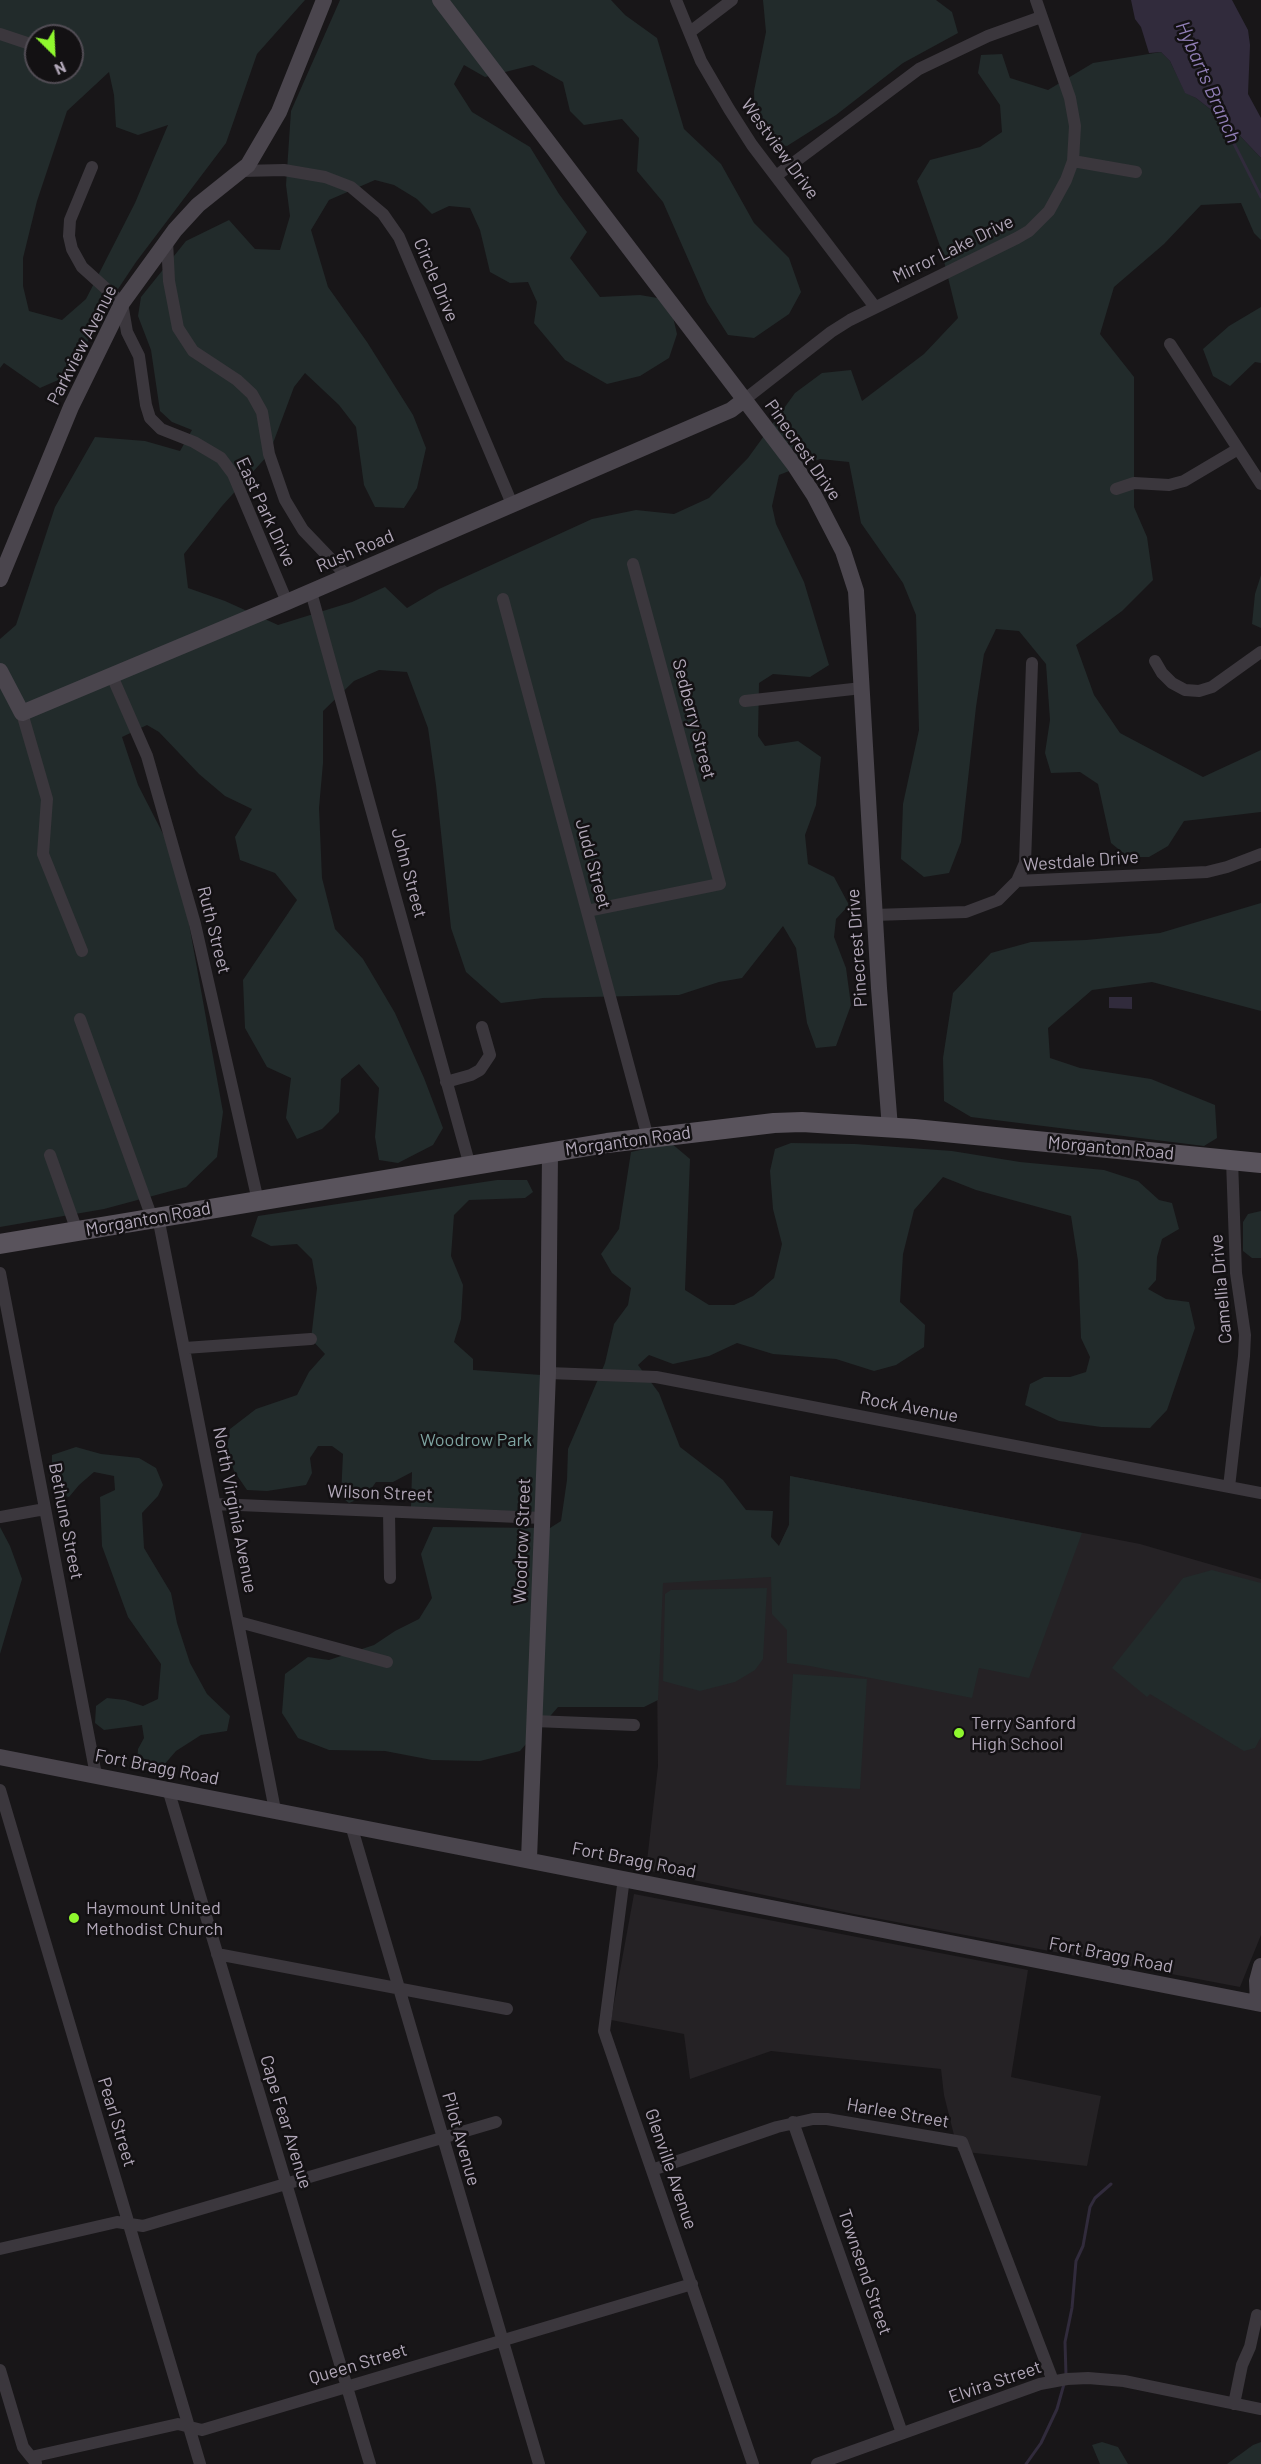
<!DOCTYPE html>
<style>
body{margin:0}
#map{position:relative;width:1261px;height:2464px;overflow:hidden;background:#181618;font-family:Barlow,sans-serif}
canvas{display:block}
.north{position:absolute;left:24px;top:24px;width:60px;height:60px;box-sizing:border-box;background:#131113;border:2px solid #524d55;border-radius:50%;rotate:156deg;font-size:16px;font-weight:700;line-height:24px;text-align:center;color:#b1a7b8}
.north::after{content:'';display:block;margin:auto;width:21px;height:27px;background:#8ff72e;clip-path:polygon(50% 0,100% 100%,50% 72%,0 100%)}
</style>
<div id="map">
<canvas width="1261" height="2464"></canvas>
<div class="north">N</div>
</div>
<script>
const g = document.querySelector('canvas').getContext('2d');
g.lineJoin = 'round';
function fill(path, color) { g.fillStyle = color; g.fill(path, 'evenodd'); }
const shape = rows => new Path2D(rows.map(r => 'M' + r).join(''));
function stroke(path, color, width, dash) { g.strokeStyle = color; g.lineWidth = width; g.lineCap = dash ? 'butt' : 'round'; g.setLineDash(dash || []); g.stroke(path); }
function write(font, color, halo, rows, align = 'center') {
  g.font = font + ' Barlow,sans-serif'; g.lineWidth = 5; g.setLineDash([]); g.textBaseline = 'middle'; g.strokeStyle = halo; g.fillStyle = color; for (const [text, x, y, turn = 0] of rows) {
    g.save(); g.translate(x, y); g.rotate((+turn || 0) * Math.PI / 180); g.textAlign = isNaN(turn) ? turn : align; if (halo) g.strokeText(text, 0, 0); g.fillText(text, 0, 0); g.restore();
  }
}
const built = shape([
 [790,1476,1140,1544,1261,1579,1261,1935,1240,1987,854,1914,646,1870,658,1766,656,1583,779,1546,789,1525],
 [634,1894,1028,1970,1011,2077,1101,2096,1087,2166,958,2151,944,2095,941,2069,771,2051,690,2079,684,2034,611,2020]
]);
const green = shape([
 [0,0,305,0,257,54,226,143,136,262,96,322,74,373,40,388,4,363,0,368],
 [36,36,72,36,72,72,36,72],
 [109,72,114,95,116,127,138,135,168,125,135,203,86,299,62,320,29,311,23,286,23,258,37,201,67,111],
 [340,0,611,0,625,15,657,38,684,129,721,164,754,223,789,258,801,292,789,314,754,338,728,335,707,302,663,202,637,171,639,138,622,119,584,125,570,111,563,82,533,65,485,77,464,65,454,84,472,112,530,147,559,194,587,232,570,258,600,297,640,295,669,300,677,334,669,358,640,376,607,384,565,360,534,323,537,302,528,282,510,283,490,272,480,230,470,208,449,206,432,214,417,199,394,185,375,180,329,200,311,230,328,287,367,342,413,415,426,448,417,488,404,508,375,507,364,485,356,427,339,405,305,373,294,387,269,454,222,506,184,554,188,588,225,601,278,625,352,602,385,587,407,608,439,589,592,519,636,510,674,514,709,498,748,458,795,393,822,373,851,370,862,401,924,354,958,318,941,249,917,181,930,160,980,147,1002,132,1000,105,978,73,981,55,1002,54,1010,78,1048,90,1093,63,1161,52,1170,61,1185,92,1196,98,1228,123,1261,158,1261,240,1254,233,1241,203,1201,205,1164,244,1114,287,1100,334,1134,377,1134,507,1147,537,1153,580,1122,611,1076,645,1094,695,1120,733,1203,777,1261,750,1261,812,1184,821,1168,846,1149,857,1128,857,1111,843,1098,784,1080,772,1051,773,1045,753,1050,720,1046,664,1019,631,996,629,984,654,976,707,961,842,949,873,924,877,901,859,903,804,919,730,916,615,903,583,861,523,849,462,820,459,779,475,772,506,776,524,804,582,829,665,810,677,773,674,759,683,758,736,765,746,798,741,821,757,816,805,805,835,808,864,834,877,849,905,836,919,834,937,846,968,851,1005,836,1046,816,1048,807,1023,796,948,783,926,742,978,719,982,679,995,543,998,501,1003,466,972,451,928,436,785,428,728,407,672,379,670,354,681,323,711,323,763,319,808,322,878,335,929,363,959,395,1013,424,1078,443,1128,433,1145,398,1163,379,1160,375,1137,379,1088,359,1064,341,1079,339,1112,322,1129,297,1139,286,1118,291,1078,267,1067,245,1028,243,980,297,900,275,873,240,860,235,837,252,809,225,796,199,774,159,732,147,725,122,737,138,785,178,863,223,1112,217,1157,186,1187,104,1209,0,1227,0,639,16,625,55,507,95,437,145,441,180,451,192,430,172,422,160,411,151,350,138,316,141,297,186,241,229,220,255,249,280,250,290,216,286,185,291,111],
 [763,0,936,0,952,12,958,33,903,63,836,115,787,146,774,144,755,125,754,91,766,32],
 [1261,307,1261,363,1255,362,1230,386,1213,376,1203,349,1229,326],
 [1261,575,1261,628,1252,624,1255,594],
 [1261,903,1261,1011,1152,982,1092,990,1048,1028,1050,1058,1080,1068,1151,1079,1215,1105,1217,1138,1204,1146,971,1117,944,1101,943,1058,953,993,991,953,1031,942,1086,940,1160,933],
 [671,1143,690,1159,685,1290,709,1305,734,1305,753,1296,774,1278,782,1244,773,1209,770,1171,775,1149,791,1143,855,1144,952,1151,1020,1162,1104,1170,1138,1181,1159,1200,1172,1203,1179,1229,1162,1239,1157,1257,1156,1280,1148,1289,1166,1299,1189,1302,1195,1328,1167,1410,1150,1428,1101,1427,1059,1421,1025,1405,1030,1384,1044,1377,1070,1377,1086,1372,1090,1357,1081,1338,1078,1261,1071,1216,976,1190,943,1177,914,1210,903,1254,900,1302,925,1325,924,1347,896,1365,874,1371,836,1359,773,1354,737,1343,709,1356,673,1364,649,1355,638,1365,659,1393,680,1447,723,1480,746,1510,773,1511,771,1537,779,1546,789,1525,790,1476,1082,1533,1029,1678,979,1668,972,1698,810,1666,787,1663,787,1630,772,1614,771,1577,663,1583,658,1700,644,1707,558,1707,520,1751,480,1761,432,1760,385,1751,329,1750,298,1738,282,1713,285,1674,308,1657,329,1660,374,1645,395,1631,419,1619,432,1598,421,1554,433,1527,550,1528,561,1521,567,1480,568,1449,605,1363,614,1324,628,1305,631,1288,612,1273,601,1254,619,1229,631,1152],
 [497,1180,527,1180,533,1192,525,1198,469,1200,454,1215,451,1256,463,1285,461,1319,454,1342,473,1359,473,1370,541,1375,537,1513,411,1507,412,1472,393,1482,376,1482,366,1496,349,1503,341,1497,343,1454,332,1446,318,1446,310,1458,312,1473,306,1485,267,1491,247,1490,234,1471,227,1448,230,1429,256,1409,297,1395,309,1372,325,1354,311,1339,317,1288,312,1259,297,1244,271,1246,251,1236,258,1216],
 [1261,1211,1261,1258,1252,1258,1243,1251,1243,1222,1248,1214],
 [76,1447,101,1454,139,1458,156,1468,163,1485,158,1496,142,1513,144,1548,171,1593,177,1623,190,1663,207,1694,230,1716,227,1731,201,1735,176,1751,163,1766,149,1771,137,1763,138,1749,144,1738,142,1725,104,1730,95,1723,96,1706,107,1698,125,1700,143,1706,158,1699,161,1664,128,1617,102,1546,100,1497,115,1490,114,1476,94,1472,79,1485,69,1497,55,1493,52,1475,52,1455],
 [0,1527,10,1546,22,1579,0,1654],
 [1212,1570,1261,1583,1261,1737,1255,1748,1244,1751,1150,1694,1147,1697,1112,1668,1183,1578],
 [767,1588,763,1659,755,1670,735,1682,700,1691,663,1681,665,1594,671,1590],
 [793,1674,867,1679,860,1789,786,1785],
 [1102,2442,1118,2447,1128,2464,1100,2464,1092,2445],
 [1261,2442,1261,2464,1227,2464,1253,2445]
]);
const water = shape([
 [1131,0,1232,0,1248,30,1250,45,1248,94,1261,118,1261,158,1228,123,1196,98,1185,93,1170,61,1161,52,1149,53,1141,27,1135,19],
 [1109,997,1132,997,1132,1009,1109,1008]
]);
const stream = shape([
 [1220,116,1261,197],
 [1066,2375,1065,2342,1072,2308,1076,2261,1083,2246,1090,2207,1095,2198,1111,2184],
 [1026,2464,1041,2443,1057,2409,1064,2384]
]);
const street = shape([
 [676,0,701,61,729,109,752,145,875,307],
 [690,32,732,0],
 [0,34,36,46],
 [1073,161,1136,172],
 [92,167,70,220,69,236,72,249,82,267,122,303,127,332,139,356,146,405,150,418,161,429,194,442,221,458,233,474,287,602],
 [241,171,284,170,325,177,351,187,383,214,399,237,512,504],
 [776,176,919,69,988,36,1041,17],
 [167,241,169,281,178,328,193,351,237,380,252,394,262,412,269,454,285,500,303,530,347,576],
 [1170,344,1261,484],
 [744,400,831,332,850,320,1017,238,1029,231,1049,211,1066,180,1073,161,1075,126,1070,98,1036,0],
 [1116,489,1134,483,1169,485,1184,481,1238,449],
 [311,592,470,1166],
 [503,599,648,1138],
 [1155,661,1162,673,1172,683,1185,690,1199,691,1212,687,1261,652],
 [112,676,147,756,195,924,258,1201],
 [745,701,862,688],
 [22,713,47,799,43,854,82,951],
 [1017,881,1025,863,1032,663],
 [587,911,720,884,633,564],
 [874,915,966,912,998,900,1017,881,1207,872,1227,867,1261,854],
 [80,1019,152,1218],
 [446,1082,471,1075,480,1070,490,1055,482,1027],
 [50,1155,77,1231],
 [158,1217,275,1810],
 [0,1273,96,1775],
 [185,1348,311,1339],
 [548,1373,656,1377,1261,1493],
 [1229,1487,1244,1356,1245,1335,1236,1273,1232,1160],
 [216,1504,542,1518],
 [389,1512,390,1578],
 [0,1517,45,1509],
 [239,1622,387,1662],
 [534,1721,634,1725],
 [168,1789,370,2464],
 [0,1790,200,2464],
 [351,1825,539,2464],
 [624,1878,604,2031,753,2464],
 [217,1954,507,2009],
 [793,2122,902,2433],
 [652,2170,777,2127,813,2119,827,2119,962,2142,1053,2381],
 [0,2249,117,2222,143,2226,496,2122],
 [0,2370,23,2447,36,2463],
 [1234,2404,1242,2365,1250,2347,1257,2315],
 [31,2457,178,2424,202,2430,692,2284],
 [817,2464,1040,2384,1067,2379,1088,2378,1124,2381,1261,2409]
]);
const secondary = shape([
 [440,0,795,466,814,495,843,551,856,591,879,988,890,1128],
 [0,579,71,407,122,303,175,230,198,205,248,165,279,112,324,0],
 [0,671,22,713,287,602,731,410,744,400],
 [0,1757,1261,2004],
 [529,1859,548,1373,550,1152],
 [1258,2003,1257,1981,1261,1966]
]);
const primary = shape([
 [0,1244,607,1143,774,1123,802,1122,914,1129,1261,1163]
]);
const markers = [
 [959,1733,6,"#8ff72e"],
 [74,1918,6,"#8ff72e"]
];
const streetNames = [
 ["Westview Drive",780,149,54],
 ["Mirror Lake Drive",953,249,-26],
 ["Circle Drive",436,280,67],
 ["Parkview Avenue",82,345,-63],
 ["Pinecrest Drive",803,450,55],
 ["East Park Drive",266,512,65],
 ["Rush Road",355,551,-23],
 ["Sedberry Street",694,719,75],
 ["Westdale Drive",1081,861,-4],
 ["Judd Street",593,864,75],
 ["John Street",409,873,75],
 ["Ruth Street",214,930,76],
 ["Pinecrest Drive",857,948,-94],
 ["Morganton Road",628,1141,-8],
 ["Morganton Road",1111,1148,5],
 ["Morganton Road",148,1219,-10],
 ["Camellia Drive",1221,1289,-95],
 ["Rock Avenue",909,1407,11],
 ["Wilson Street",380,1493,2],
 ["North Virginia Avenue",235,1510,79],
 ["Bethune Street",66,1521,79],
 ["Woodrow Street",522,1541,-88],
 ["Fort Bragg Road",157,1767,11],
 ["Fort Bragg Road",634,1860,11],
 ["Fort Bragg Road",1111,1955,11],
 ["Harlee Street",898,2113,10],
 ["Pearl Street",117,2122,73],
 ["Cape Fear Avenue",286,2122,73],
 ["Pilot Avenue",461,2139,74],
 ["Glenville Avenue",671,2169,71],
 ["Townsend Street",865,2272,71],
 ["Queen Street",358,2364,-17],
 ["Elvira Street",995,2382,-19]
];
const parkNames = [
 ["Woodrow Park",476,1440]
];
const poiNames = [
 ["Terry Sanford",971,1723],
 ["High School",971,1744],
 ["Haymount United",86,1908],
 ["Methodist Church",86,1929]
];
const waterNames = [
 ["Hybarts Branch",1208,82,66]
];
fill(built, '#252225');
fill(green, '#222b2b');
fill(water, '#312b3c');
stroke(stream, '#312b3c', 3);
stroke(street, '#3b373d', 12);
stroke(secondary, '#4a454d', 16);
stroke(primary, '#59535c', 20);
for (const [x, y, r, color] of markers) { const dot = new Path2D(); dot.arc(x, y, r, 0, 2 * Math.PI); g.fillStyle = color; g.fill(dot); stroke(dot, '#131113', 2); }
write('18px', '#b1a7b8', '#131113', streetNames);
write('18px', '#7ea4a1', '#131113', parkNames);
write('18px', '#b1a7b8', '#131113', poiNames, 'left');
write('italic 20px', '#8f7db4', '#131113', waterNames);
</script>
